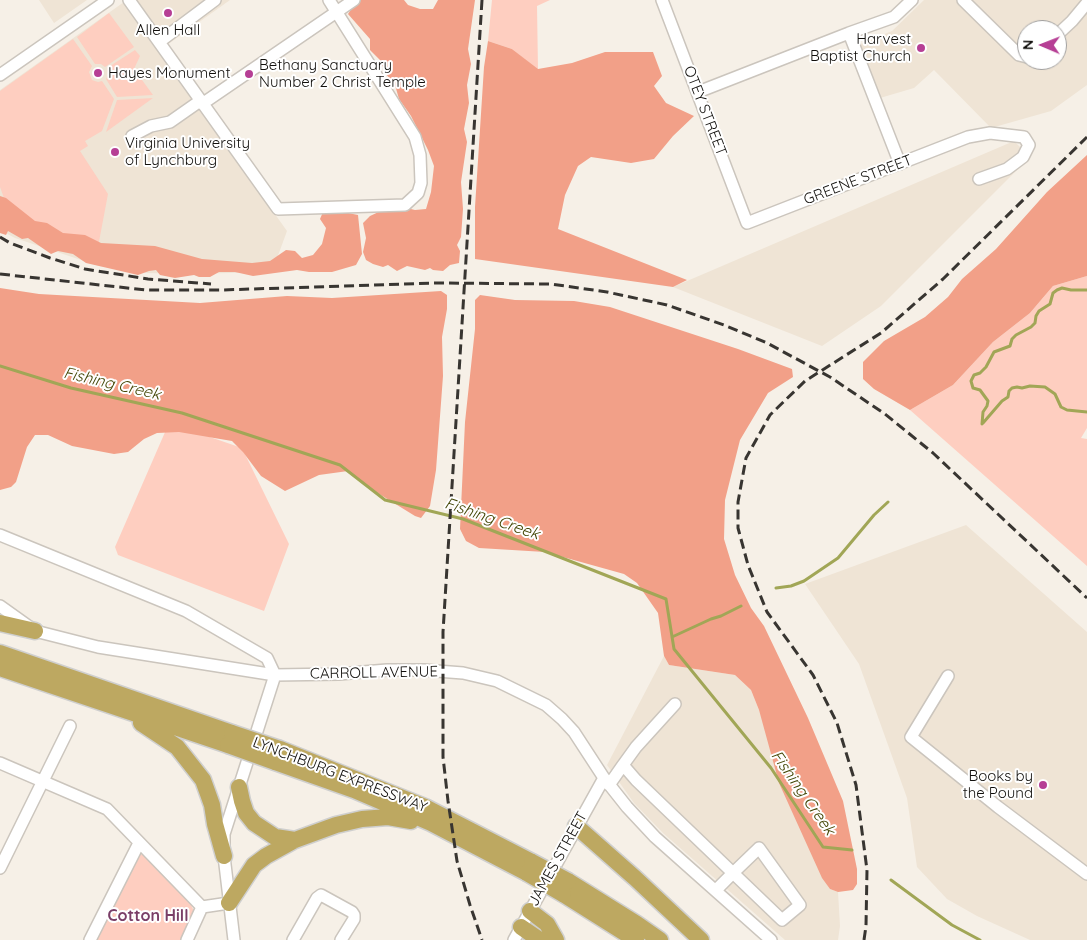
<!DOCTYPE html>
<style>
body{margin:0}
#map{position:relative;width:1087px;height:940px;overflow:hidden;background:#f6f0e7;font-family:Quicksand,sans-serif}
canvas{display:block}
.north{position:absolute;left:1017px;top:20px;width:50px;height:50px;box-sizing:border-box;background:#fff;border:1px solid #a09f9e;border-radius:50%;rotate:271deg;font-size:14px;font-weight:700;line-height:20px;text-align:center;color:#110f0c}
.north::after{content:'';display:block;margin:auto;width:18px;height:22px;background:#b63f95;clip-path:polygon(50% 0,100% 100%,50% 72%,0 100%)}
</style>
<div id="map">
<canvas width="1087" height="940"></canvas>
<div class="north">N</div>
</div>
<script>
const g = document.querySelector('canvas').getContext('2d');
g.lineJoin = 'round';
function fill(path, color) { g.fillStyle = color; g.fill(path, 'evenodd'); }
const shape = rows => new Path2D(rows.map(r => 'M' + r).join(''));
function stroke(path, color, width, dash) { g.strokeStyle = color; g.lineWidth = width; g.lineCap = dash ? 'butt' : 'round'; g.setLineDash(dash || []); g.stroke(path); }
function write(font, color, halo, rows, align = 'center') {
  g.font = font + ' Quicksand,sans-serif'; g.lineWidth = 4; g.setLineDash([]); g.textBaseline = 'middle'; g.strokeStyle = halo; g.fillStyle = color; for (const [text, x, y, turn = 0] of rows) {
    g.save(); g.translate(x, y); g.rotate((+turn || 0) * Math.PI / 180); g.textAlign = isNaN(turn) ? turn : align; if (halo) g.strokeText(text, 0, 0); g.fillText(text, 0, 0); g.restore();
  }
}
const built = shape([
 [39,0,87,0,54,23],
 [135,0,230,0,167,45],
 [924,0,1087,0,1087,85,1051,111,991,128,934,70,914,88,880,98,858,45,892,31],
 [1027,30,1057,30,1057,60,1027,60],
 [124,2,287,231,272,272,187,274,147,273,99,266,15,238,0,230,0,90],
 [1014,141,1030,157,881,306,822,346,673,287],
 [966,525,1087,632,1087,940,1030,940,977,916,947,899,917,867,907,798,859,664,805,584],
 [664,656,669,665,735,675,751,690,830,889,838,892,840,926,838,940,785,940,663,833,634,803,607,765]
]);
const green = shape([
 [492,0,550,0,537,6,538,70,512,49,488,41],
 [109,13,134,47,105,67,101,64,95,64,77,37],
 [73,39,92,66,89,72,92,80,98,82,102,81,114,99,102,131,85,141,88,146,80,151,108,194,98,247,9,212,0,187,0,91],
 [135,50,140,56,134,69,153,95,117,97,106,79,108,75,107,68],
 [153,98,106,132,117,100],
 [1087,276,1087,428,1081,438,1087,439,1087,566,910,410,953,385,993,342,1030,313,1053,286],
 [169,423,242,448,289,544,264,611,118,555,115,547],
 [140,854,144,855,190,903,193,909,193,917,182,940,95,940,137,856]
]);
const forest = shape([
 [357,0,404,0,408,5,420,9,433,9,438,0,475,0,468,49,471,64,467,85,469,103,464,129,467,142,461,182,463,209,461,237,457,245,460,251,459,263,450,265,443,271,433,270,430,268,425,270,407,266,397,271,388,265,383,267,373,264,366,260,363,252,366,238,363,223,370,216,385,209,402,207,415,210,426,209,431,192,434,166,428,150,411,116,399,99,395,85,386,74,380,60,370,50,370,39,348,14],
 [488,41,512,49,538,69,572,63,605,52,653,52,662,76,654,86,666,103,694,116,673,136,654,159,631,163,591,157,578,166,565,195,558,229,687,280,673,287,475,259,475,207,484,67],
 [1087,155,1087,276,1053,286,1030,313,993,342,953,385,910,410,874,389,863,379,863,362,884,341,925,317,948,297,962,279,996,249,1047,192],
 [0,196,6,198,35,221,47,223,63,233,85,235,101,243,155,246,202,259,252,263,270,261,286,250,295,251,302,258,313,255,322,244,326,228,320,219,323,212,348,213,358,215,362,254,356,265,332,272,309,272,297,270,253,276,235,272,219,272,210,277,199,277,194,275,175,278,160,275,156,270,149,271,138,275,86,263,73,254,58,251,51,254,28,238,22,239,8,231,6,235,0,233],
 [0,288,39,294,200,303,287,296,332,298,441,291,447,295,447,309,442,337,443,376,436,470,430,506,421,518,415,516,363,484,348,471,319,475,285,491,261,476,243,452,232,441,179,432,157,433,144,439,128,452,114,454,72,446,48,435,35,435,27,447,16,482,11,487,0,490],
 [480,295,515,300,574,301,610,307,738,349,792,369,793,377,768,393,740,440,725,500,724,539,735,575,751,608,764,626,808,718,843,801,857,869,857,884,853,890,838,892,830,889,822,878,779,783,759,710,751,690,735,675,669,665,664,656,658,613,637,583,624,574,545,552,479,548,466,541,460,529,465,422,475,329,475,300]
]);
const stream = shape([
 [0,366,71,388,182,413,340,465,385,500,463,519,666,599,674,649,771,768,823,847,852,850],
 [983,423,1002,401,1008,397,1009,391,1012,388,1017,387,1022,388,1030,386,1045,387,1055,394,1061,407,1067,410,1087,412],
 [982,424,983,412,987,406,988,401,980,390,973,388,971,381,974,375,980,373,986,367,994,352,1010,346,1012,339,1016,335,1031,327,1035,323,1036,316,1039,311,1050,304,1053,293,1057,290,1062,288,1071,290,1087,290],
 [776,588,791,586,804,581,838,558,874,515,888,502],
 [672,637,711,619,721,616,741,606],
 [891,880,952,925,980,940]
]);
const minor = shape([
 [129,0,278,209,405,205,418,193,421,183,420,155,415,137,329,0],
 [662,0,747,223,968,137,990,133,1024,137,1029,145,1023,157,1007,169,979,179],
 [963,0,1019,55,1027,57],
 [849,33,900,164],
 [1057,35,1072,21,1087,3],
 [159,42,215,0],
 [0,75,108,0],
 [698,92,849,33,894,17,912,0],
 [202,104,354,0],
 [132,136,151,126,170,122,200,101],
 [0,535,186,611,267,658,275,675],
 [0,606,35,631,98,647,275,675,339,674,387,670,424,670,463,673,497,681,546,705,562,719,574,732,604,778,627,807,655,837,771,940],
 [948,676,911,737,998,807,1087,874],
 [675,704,636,747,623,765,636,780,733,873,782,920,800,905,759,848,733,873,716,890],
 [0,763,107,809,202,907],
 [609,785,623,765],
 [0,868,70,726],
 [90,940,139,843],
 [187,940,202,907,229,903],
 [234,940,224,856,224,834,275,675],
 [293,940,317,898,321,895,352,912,354,915,354,919,341,940],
 [514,940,604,778]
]);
const highway = shape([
 [0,623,35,631],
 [0,653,232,733],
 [0,668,228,745],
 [141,723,177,747,203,780,212,805,215,824,224,856],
 [280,749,425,807,532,862],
 [275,762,354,790,431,823,527,873],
 [239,787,242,801,246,813,254,823,275,837,295,840],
 [576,826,635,878,701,940],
 [568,881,637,924,660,940],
 [563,894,636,940],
 [229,903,254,865,266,856,295,840,336,825,362,819,388,817,411,821],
 [530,911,547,924,556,940],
 [521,927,540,940]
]);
const rail = shape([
 [482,0,443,632,443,757,448,801,457,861,470,905,482,940],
 [0,237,10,243,50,258,85,269,148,279,211,284],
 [0,274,146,290,222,290,436,283,551,284,607,292,667,305,724,325,767,343,830,377,885,414,933,453,1087,598],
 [864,940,866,926,867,870,856,785,837,723,813,675,767,612,748,565,738,528,738,502,746,458,770,415,805,381,881,333,943,279,1087,137]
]);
const highwayBridge = shape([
 [232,733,280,749],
 [228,745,275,762],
 [532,862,568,881],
 [527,873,563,894]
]);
const markers = [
 [168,13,5,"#b63f95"],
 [921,48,5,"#b63f95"],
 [98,73,5,"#b63f95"],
 [249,74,5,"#b63f95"],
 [115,152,5,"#b63f95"],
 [1043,785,5,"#b63f95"]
];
const poiNames = [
 ["Allen Hall",168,30,"center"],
 ["Harvest",911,39,"right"],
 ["Baptist Church",911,56,"right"],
 ["Bethany Sanctuary",259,65],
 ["Number 2 Christ Temple",259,82],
 ["Hayes Monument",108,73],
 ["Virginia University",125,143],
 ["of Lynchburg",125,160],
 ["Books by",1033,776,"right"],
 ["the Pound",1033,793,"right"]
];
const streetNames = [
 ["OTEY STREET",705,111,69],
 ["GREENE STREET",858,180,-21],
 ["CARROLL AVENUE",374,673,-1],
 ["LYNCHBURG EXPRESSWAY",340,775,21],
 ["JAMES STREET",558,859,-61]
];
const waterNames = [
 ["Fishing Creek",112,384,13],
 ["Fishing Creek",492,519,19],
 ["Fishing Creek",803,793,55]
];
const neighbourhoodNames = [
 ["Cotton Hill",148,916]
];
fill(built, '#efe4d5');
fill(green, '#fecec0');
fill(forest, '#f2a088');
stroke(stream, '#a1a656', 3);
stroke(minor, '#cbc5bd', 14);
stroke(highway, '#cfcfce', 19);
stroke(minor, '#fff', 11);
stroke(highway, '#bda861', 16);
stroke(rail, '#383531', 3, [10, 5]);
stroke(highwayBridge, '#cfcfce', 19, []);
stroke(highwayBridge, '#bda861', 16);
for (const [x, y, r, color] of markers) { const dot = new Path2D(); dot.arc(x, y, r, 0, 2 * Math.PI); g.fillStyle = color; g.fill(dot); stroke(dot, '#fff', 2); }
write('15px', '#110f0c', '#fff', poiNames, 'left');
write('15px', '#110f0c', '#fff', streetNames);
write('italic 16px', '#434605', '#fff', waterNames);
write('bold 16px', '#7a3e67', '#fff', neighbourhoodNames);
</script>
